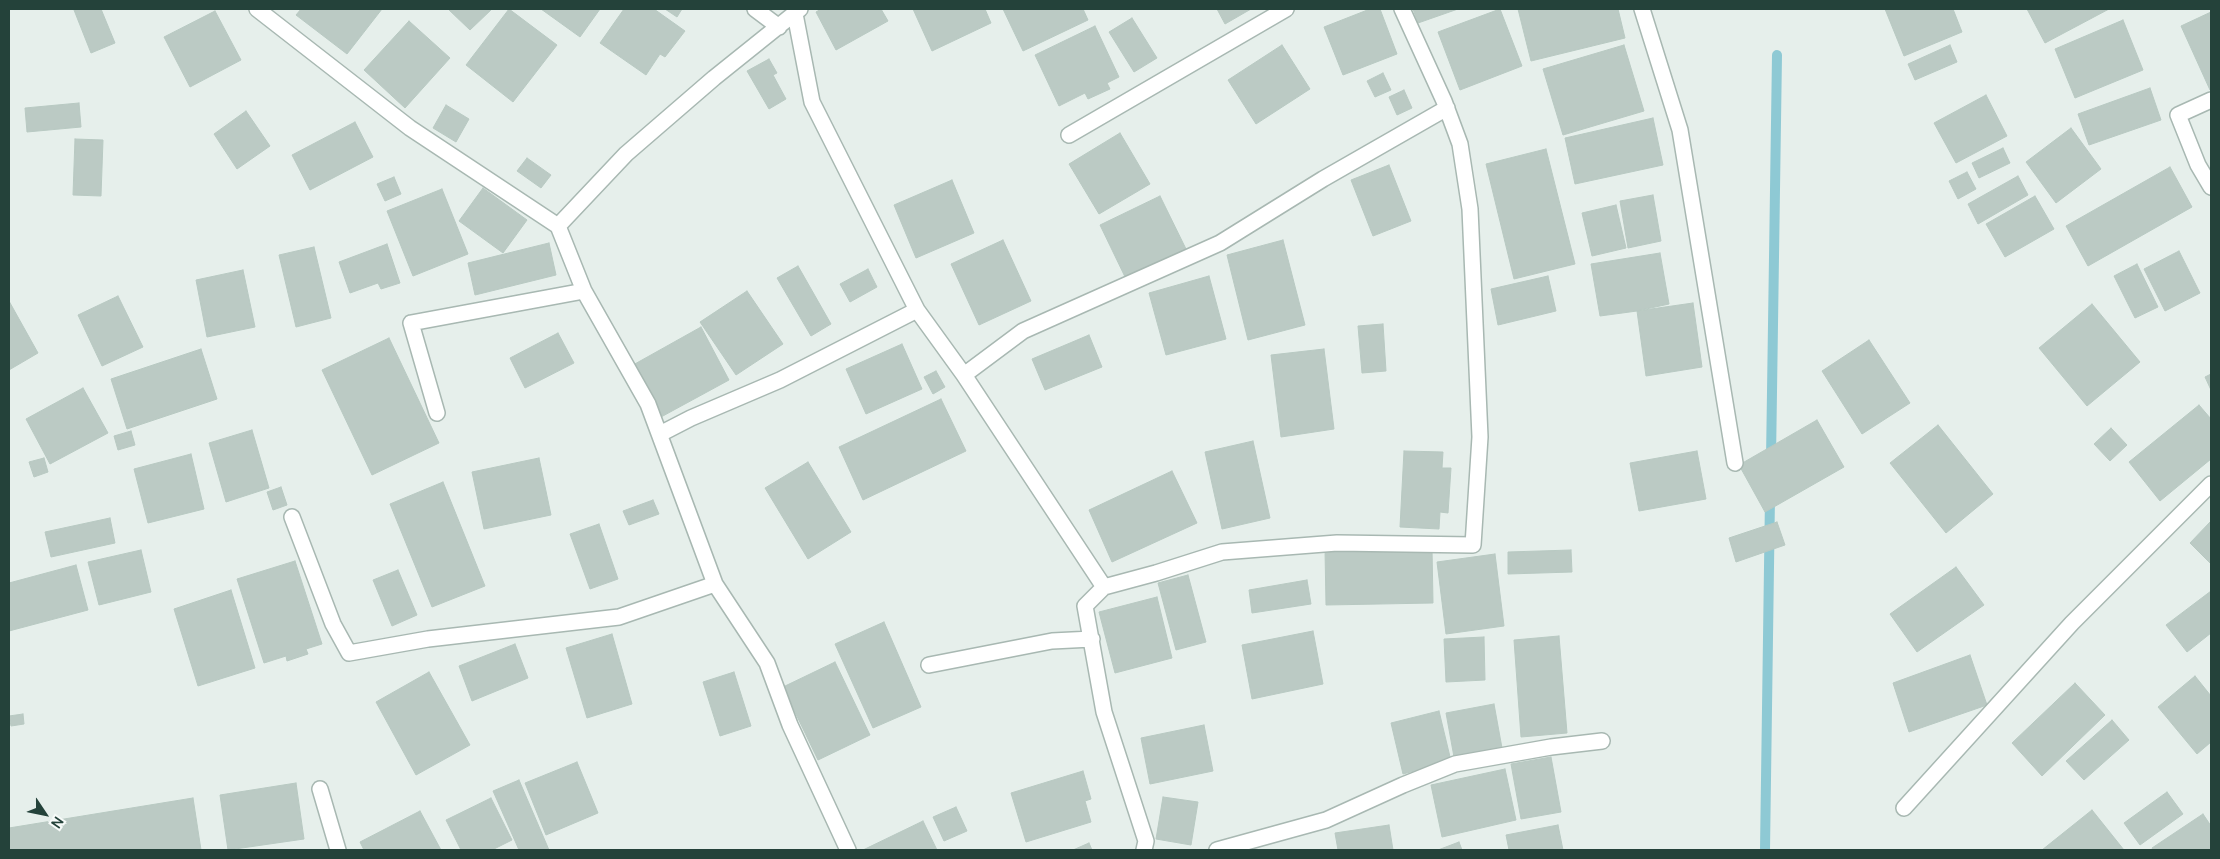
<!DOCTYPE html>
<style>
body{margin:0}
#map{position:relative;width:2220px;height:859px;overflow:hidden;background:#e6efeb;font-family:Manrope,sans-serif}
canvas{display:block}
.frame{position:absolute;inset:0;border:10px solid #24423a;pointer-events:none}
.north{position:absolute;left:20px;top:789px;width:50px;height:50px;-webkit-text-stroke:4px #f7fbf9;paint-order:stroke;rotate:124deg;font-size:14px;font-weight:700;line-height:20px;text-align:center;color:#24423a}
.north::after{content:'';display:block;margin:auto;width:18px;height:22px;background:#24423a;clip-path:polygon(50% 0,100% 100%,50% 72%,0 100%)}
</style>
<div id="map">
<canvas width="2220" height="859"></canvas>
<div class="frame"></div>
<div class="north">N</div>
</div>
<script>
const g = document.querySelector('canvas').getContext('2d');
g.lineJoin = 'round';
const shape = rows => new Path2D(rows.map(r => 'M' + r).join(''));
function stroke(path, color, width, dash) { g.strokeStyle = color; g.lineWidth = width; g.lineCap = dash ? 'butt' : 'round'; g.setLineDash(dash || []); g.stroke(path); }
function fill(path, color) { g.fillStyle = color; g.fill(path, 'evenodd'); }
const stream = shape([
 [1771,459,1777,55],
 [1765,850,1770,496]
]);
const building = shape([
 [78,9,101,9,115,43,91,53,74,10,78,9],
 [301,9,382,9,347,54,296,15,301,9],
 [448,9,492,9,470,30,448,9],
 [509,9,557,45,513,102,466,65,509,9],
 [541,9,600,9,580,37,541,9],
 [624,9,654,9,685,31,665,57,660,54,646,75,600,43,624,9],
 [665,9,682,9,677,17,665,9],
 [821,9,881,9,888,21,836,50,816,12,821,9],
 [913,9,985,9,991,23,932,51,913,9],
 [1003,9,1083,9,1088,20,1023,51,1003,9],
 [1217,9,1251,9,1225,24,1217,9],
 [1370,9,1380,9,1397,54,1343,75,1324,27,1370,9],
 [1413,9,1458,9,1418,23,1413,9],
 [1500,9,1522,66,1460,90,1438,32,1500,9],
 [1518,9,1618,9,1625,38,1531,61,1518,9],
 [1885,9,1953,9,1962,32,1904,56,1885,9],
 [2027,9,2109,9,2045,43,2027,9],
 [215,11,241,60,190,87,164,37,215,11],
 [2211,12,2211,90,2210,90,2181,26,2211,12],
 [1132,18,1157,58,1134,72,1109,32,1132,18],
 [2123,20,2143,70,2075,98,2055,49,2123,20],
 [409,21,450,58,405,108,364,70,409,21],
 [1095,26,1119,77,1107,83,1110,89,1088,99,1085,93,1059,106,1035,55,1095,26],
 [1282,45,1310,89,1256,124,1228,80,1282,45],
 [1624,45,1644,111,1563,135,1543,69,1624,45],
 [1950,45,1957,62,1915,80,1908,64,1950,45],
 [769,59,777,73,773,75,786,99,769,109,747,71,769,59],
 [1383,73,1391,90,1375,97,1367,81,1383,73],
 [2150,88,2161,120,2089,145,2078,114,2150,88],
 [1404,90,1412,108,1397,115,1389,97,1404,90],
 [1986,95,2007,136,1956,163,1934,123,1986,95],
 [79,103,81,127,27,132,25,108,79,103],
 [446,105,469,119,456,142,433,128,446,105],
 [246,111,270,146,237,169,214,134,246,111],
 [1653,118,1663,165,1575,184,1565,138,1653,118],
 [355,122,373,157,310,190,292,155,355,122],
 [2071,128,2101,169,2056,203,2026,162,2071,128],
 [1120,133,1150,184,1099,214,1069,164,1120,133],
 [75,139,103,140,101,196,73,195,75,139],
 [2003,148,2010,163,1979,178,1972,163,2003,148],
 [1546,149,1575,264,1514,279,1486,164,1546,149],
 [527,158,551,175,541,188,517,171,527,158],
 [1389,165,1411,221,1373,236,1351,180,1389,165],
 [2170,167,2192,207,2088,266,2066,226,2170,167],
 [1967,172,1976,189,1958,199,1949,181,1967,172],
 [2018,176,2028,195,1978,224,1968,204,2018,176],
 [394,177,401,194,385,201,377,184,394,177],
 [952,180,974,233,916,258,894,205,952,180],
 [483,188,527,220,503,253,459,221,483,188],
 [442,189,468,254,413,276,387,211,442,189],
 [1653,195,1661,241,1628,248,1620,201,1653,195],
 [1160,196,1187,251,1127,281,1100,225,1160,196],
 [2035,196,2054,229,2005,257,1986,224,2035,196],
 [1616,205,1626,248,1592,256,1582,213,1616,205],
 [1003,240,1031,301,979,325,951,264,1003,240],
 [1283,240,1305,325,1248,340,1227,255,1283,240],
 [549,243,556,275,475,295,468,263,549,243],
 [387,244,400,283,381,289,378,283,350,293,339,262,387,244],
 [314,247,331,318,296,327,279,255,314,247],
 [2179,251,2200,293,2165,311,2144,269,2179,251],
 [1660,253,1669,304,1637,311,1600,316,1591,264,1660,253],
 [2137,264,2158,307,2135,318,2114,276,2137,264],
 [798,266,831,324,811,336,777,278,798,266],
 [868,269,877,287,850,302,840,284,868,269],
 [243,270,255,327,207,337,196,280,243,270],
 [1209,276,1226,339,1166,355,1149,293,1209,276],
 [1548,276,1556,311,1498,325,1491,289,1548,276],
 [747,291,783,344,736,375,700,322,747,291],
 [118,296,143,347,102,366,78,315,118,296],
 [9,301,38,353,9,370,9,301],
 [1693,303,1702,367,1646,376,1637,311,1693,303],
 [2092,304,2140,362,2087,406,2039,348,2092,304],
 [1383,324,1386,371,1362,373,1358,326,1383,324],
 [701,327,729,380,661,417,633,365,701,327],
 [558,333,574,363,525,388,510,358,558,333],
 [1089,335,1102,367,1045,390,1032,359,1089,335],
 [389,338,439,443,372,475,322,370,389,338],
 [1869,340,1910,403,1862,434,1822,371,1869,340],
 [902,344,922,389,866,414,846,369,902,344],
 [201,349,217,399,127,429,111,379,201,349],
 [1324,349,1334,429,1281,437,1271,355,1324,349],
 [936,371,945,387,933,394,924,377,936,371],
 [2211,374,2211,390,2205,377,2211,374],
 [83,388,108,433,50,464,26,419,83,388],
 [941,399,966,451,863,500,839,447,941,399],
 [2199,405,2211,419,2211,459,2160,501,2129,462,2199,405],
 [1817,420,1844,467,1765,512,1739,465,1817,420],
 [1938,425,1993,494,1946,533,1890,463,1938,425],
 [2111,428,2127,445,2110,461,2094,444,2111,428],
 [252,430,269,488,226,502,209,443,252,430],
 [131,431,135,445,118,450,114,436,131,431],
 [1253,441,1270,518,1222,529,1205,452,1253,441],
 [1404,451,1443,452,1442,468,1451,468,1448,513,1440,512,1439,529,1400,527,1404,451],
 [1697,451,1706,499,1639,511,1630,463,1697,451],
 [191,454,204,509,148,523,134,469,191,454],
 [44,458,48,472,34,477,29,462,44,458],
 [539,458,551,515,484,529,472,472,539,458],
 [808,462,851,532,808,559,765,488,808,462],
 [1172,471,1197,523,1112,562,1089,510,1172,471],
 [443,482,485,586,432,607,390,504,443,482],
 [281,487,287,505,273,510,267,492,281,487],
 [653,500,659,514,629,525,623,511,653,500],
 [110,518,115,543,51,557,45,532,110,518],
 [2211,521,2211,564,2190,543,2211,521],
 [1777,522,1785,545,1736,562,1729,538,1777,522],
 [599,524,618,579,590,589,570,534,599,524],
 [1432,548,1433,603,1326,605,1325,550,1432,548],
 [141,550,151,592,99,605,88,562,141,550],
 [1571,550,1572,572,1508,574,1508,552,1571,550],
 [1495,554,1504,626,1446,634,1437,562,1495,554],
 [295,561,322,644,306,649,308,654,287,661,286,656,264,663,237,579,295,561],
 [76,565,88,610,9,631,9,583,76,565],
 [1956,567,1984,605,1917,652,1890,614,1956,567],
 [398,570,417,615,392,626,373,580,398,570],
 [1188,575,1206,642,1176,650,1158,583,1188,575],
 [1307,580,1311,604,1252,613,1249,590,1307,580],
 [231,590,255,668,198,686,174,609,231,590],
 [2211,591,2211,633,2187,652,2166,625,2211,591],
 [1157,597,1172,658,1115,673,1099,612,1157,597],
 [884,622,921,707,873,728,835,644,884,622],
 [1313,631,1323,684,1252,699,1242,645,1313,631],
 [612,634,632,704,587,718,566,648,612,634],
 [1559,636,1567,733,1521,737,1514,640,1559,636],
 [1484,637,1485,680,1446,682,1444,639,1484,637],
 [515,644,528,678,472,701,459,666,515,644],
 [1970,655,1987,705,1909,732,1893,683,1970,655],
 [835,662,870,735,818,760,783,687,835,662],
 [429,672,470,745,416,775,376,702,429,672],
 [734,672,751,726,720,736,703,682,734,672],
 [2195,676,2211,696,2211,742,2197,754,2158,707,2195,676],
 [2075,683,2105,715,2042,776,2012,743,2075,683],
 [1494,704,1502,748,1454,757,1446,713,1494,704],
 [1439,711,1451,761,1403,774,1391,723,1439,711],
 [23,714,24,724,11,726,9,716,23,714],
 [2112,720,2129,740,2084,780,2066,761,2112,720],
 [1204,725,1213,771,1150,784,1141,738,1204,725],
 [1551,757,1561,812,1521,819,1511,764,1551,757],
 [577,762,598,813,546,835,525,783,577,762],
 [1505,769,1516,820,1442,837,1431,785,1505,769],
 [1083,771,1091,799,1085,801,1091,822,1026,842,1011,793,1083,771],
 [519,780,549,850,519,850,493,791,519,780],
 [296,783,304,839,228,850,220,795,296,783],
 [2167,792,2183,814,2140,845,2124,823,2167,792],
 [1163,797,1198,802,1191,845,1156,839,1163,797],
 [193,798,201,850,9,850,9,828,193,798],
 [491,798,512,840,492,850,461,850,446,820,491,798],
 [956,807,967,831,944,841,933,817,956,807],
 [2092,810,2124,850,2042,850,2092,810],
 [420,811,441,850,364,850,360,842,420,811],
 [2203,814,2211,826,2211,850,2153,850,2152,848,2203,814],
 [923,821,937,850,863,850,923,821],
 [1389,825,1393,850,1338,850,1335,833,1389,825],
 [1558,825,1563,850,1509,850,1506,835,1558,825],
 [1459,842,1462,850,1438,850,1459,842],
 [1089,843,1092,850,1073,850,1089,843]
]);
const minor = shape([
 [257,9,410,128,558,226],
 [755,9,779,27],
 [800,9,714,78,626,154,558,226,584,291,648,404,715,584,767,663,790,725,848,850],
 [1642,9,1680,130,1735,463],
 [795,14,812,102,917,310,964,375,1104,587,1085,606,1104,712,1146,841,1144,850],
 [2211,100,2178,115,2198,165,2211,187],
 [1069,135,1286,9],
 [964,375,1023,331,1220,243,1323,179,1447,108],
 [437,413,411,323,584,291],
 [660,434,691,418,780,380,917,310],
 [292,517,333,624,349,653,428,639,619,617,715,584],
 [1104,587,1156,573,1222,552,1337,543,1473,545,1480,437,1470,209,1460,144,1444,101,1402,9],
 [929,665,1052,641,1092,639],
 [320,789,338,850],
 [1904,808,2072,623,2211,484],
 [1217,850,1326,820,1403,785,1455,764,1551,747,1602,741]
]);
stroke(stream, '#8ec9d4', 10);
fill(building, '#bbcac4');
stroke(building, '#b8c9c2', 1);
stroke(minor, '#a8b8b2', 18);
stroke(minor, '#fff', 15);
</script>
